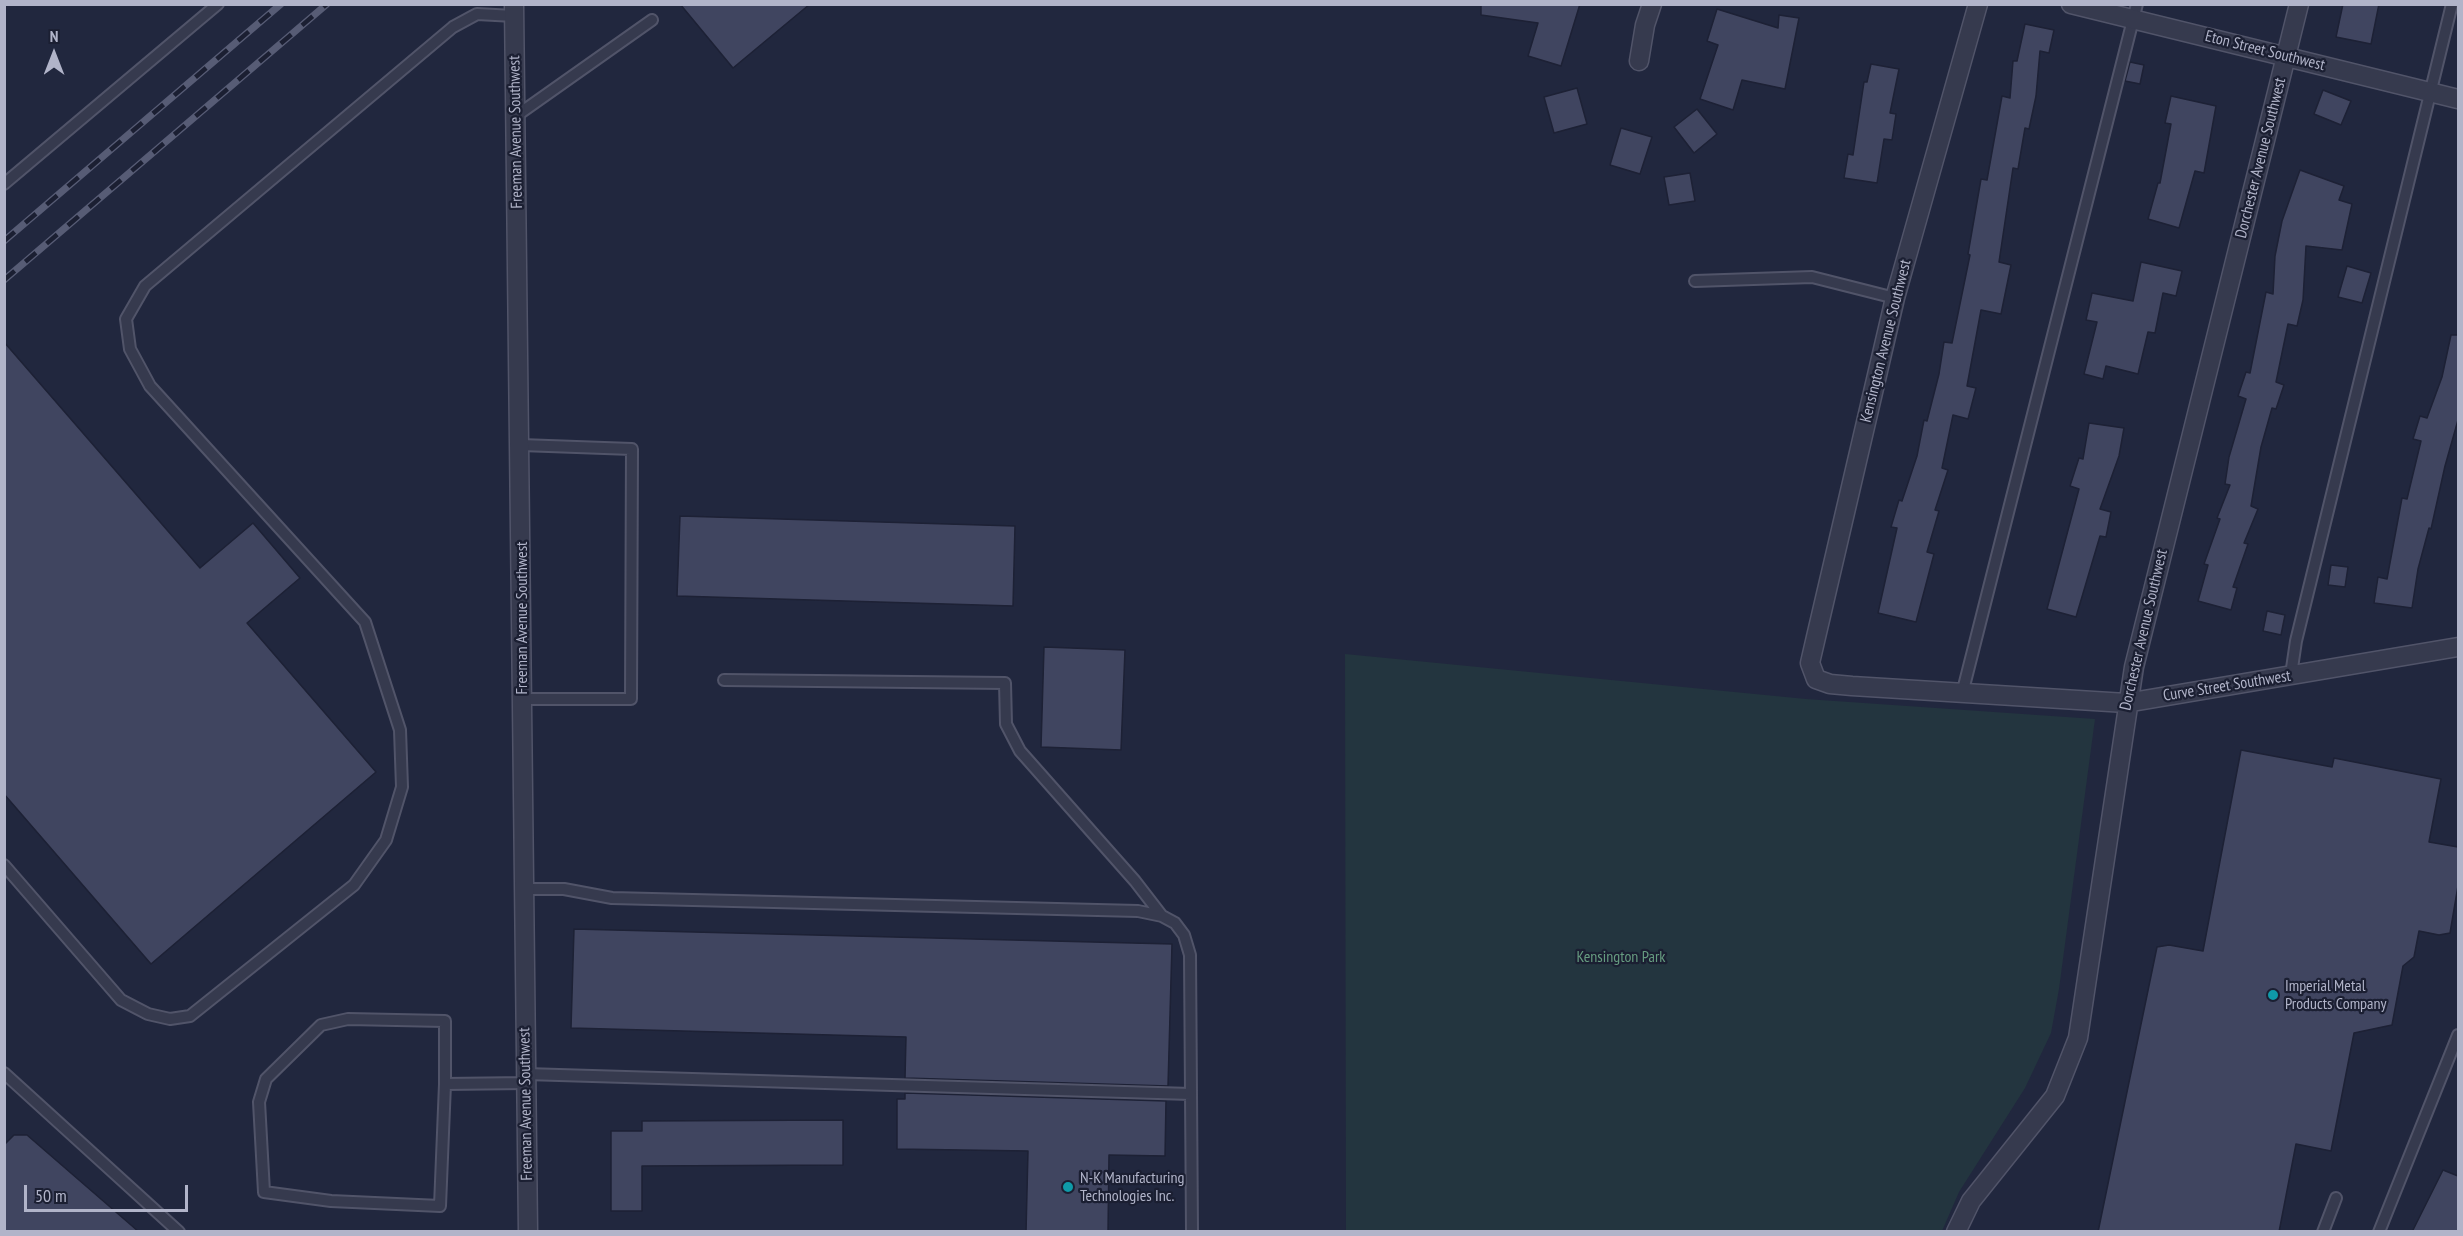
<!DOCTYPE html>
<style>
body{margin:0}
#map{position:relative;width:2463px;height:1236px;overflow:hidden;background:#21273e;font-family:"PT Sans Narrow",sans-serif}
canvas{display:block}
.frame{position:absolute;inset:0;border:6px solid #b1b4c9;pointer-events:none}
.north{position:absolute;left:24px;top:24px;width:60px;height:60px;-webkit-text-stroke:4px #1b1f32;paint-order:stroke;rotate:0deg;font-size:16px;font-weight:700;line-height:24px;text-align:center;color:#b1b4c9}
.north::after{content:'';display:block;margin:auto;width:21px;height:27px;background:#b1b4c9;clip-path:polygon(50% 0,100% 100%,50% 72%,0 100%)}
.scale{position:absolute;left:24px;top:1185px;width:164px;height:27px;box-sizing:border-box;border:3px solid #b1b4c9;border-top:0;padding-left:8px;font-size:18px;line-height:21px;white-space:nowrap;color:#b1b4c9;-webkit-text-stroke:4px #1b1f32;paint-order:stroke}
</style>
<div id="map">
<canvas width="2463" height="1236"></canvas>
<div class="frame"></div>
<div class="north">N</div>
<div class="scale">50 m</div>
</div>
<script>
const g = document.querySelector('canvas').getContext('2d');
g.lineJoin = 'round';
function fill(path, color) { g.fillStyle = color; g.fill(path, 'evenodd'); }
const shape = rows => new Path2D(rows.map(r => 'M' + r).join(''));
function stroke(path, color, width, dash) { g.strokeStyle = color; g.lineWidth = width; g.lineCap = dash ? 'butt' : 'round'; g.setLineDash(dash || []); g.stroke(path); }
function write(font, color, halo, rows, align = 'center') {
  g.font = font + ' "PT Sans Narrow",sans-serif'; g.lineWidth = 4.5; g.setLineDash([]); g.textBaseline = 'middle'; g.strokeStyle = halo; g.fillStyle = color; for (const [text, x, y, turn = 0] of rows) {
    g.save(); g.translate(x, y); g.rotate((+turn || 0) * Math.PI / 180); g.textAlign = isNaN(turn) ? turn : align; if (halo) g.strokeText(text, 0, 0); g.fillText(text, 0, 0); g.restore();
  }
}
const green = shape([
 [1345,654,1806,699,2095,719,2059,989,2051,1033,2025,1088,1959,1192,1942,1231,1346,1231]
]);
const building = shape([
 [680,4,810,4,733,68,680,4],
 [1481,4,1580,4,1561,66,1528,56,1538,23,1481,15,1481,4],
 [2343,4,2379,4,2371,44,2336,37,2343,4],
 [1717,9,1778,28,1779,15,1799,18,1785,89,1742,80,1733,110,1700,99,1718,45,1707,41,1717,9],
 [2025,24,2054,30,2049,53,2040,51,2036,96,2029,129,2025,128,2018,169,2013,168,1999,262,2011,265,2001,314,1981,310,1967,386,1976,388,1968,419,1953,415,1942,468,1948,470,1935,510,1939,511,1927,552,1934,554,1916,622,1878,613,1897,528,1891,527,1899,500,1902,501,1917,456,1924,420,1927,421,1939,374,1944,342,1952,343,1970,255,1968,254,1981,179,1987,180,2002,96,2010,98,2013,61,2017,61,2025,24],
 [2130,62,2144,65,2140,84,2125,81,2130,62],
 [1871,64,1899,69,1890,113,1896,114,1892,140,1884,139,1877,183,1844,178,1848,154,1853,155,1864,82,1867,82,1871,64],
 [1577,88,1587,124,1554,133,1544,97,1577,88],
 [2323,90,2351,101,2341,125,2314,114,2323,90],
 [2171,96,2216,106,2204,173,2195,171,2179,228,2148,219,2158,183,2160,183,2171,124,2165,123,2171,96],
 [1697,109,1717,134,1694,153,1674,127,1697,109],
 [1621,128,1652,137,1640,174,1610,165,1621,128],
 [2300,170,2344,186,2339,200,2352,204,2342,250,2306,246,2303,300,2297,326,2288,324,2276,382,2284,385,2276,409,2272,408,2261,447,2251,506,2258,509,2244,543,2248,544,2233,587,2237,588,2231,610,2198,601,2208,565,2204,564,2220,519,2217,518,2230,485,2225,484,2229,457,2246,399,2238,396,2246,372,2250,373,2266,292,2273,294,2275,256,2282,221,2300,170],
 [1690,173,1695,201,1669,205,1664,177,1690,173],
 [2141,262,2182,271,2176,296,2163,293,2155,333,2148,332,2138,374,2106,366,2103,379,2084,374,2097,322,2086,320,2092,293,2133,301,2141,262],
 [2347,266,2371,273,2362,303,2338,297,2347,266],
 [2451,335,2458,335,2458,420,2445,466,2431,529,2429,528,2418,569,2412,608,2374,603,2378,577,2387,579,2402,498,2407,499,2421,441,2413,439,2420,416,2427,418,2442,377,2451,335],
 [4,342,200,568,253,523,300,578,247,623,376,772,151,964,4,794,4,342],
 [2089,423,2124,428,2119,456,2100,509,2111,512,2106,537,2100,536,2076,617,2047,609,2079,489,2070,486,2079,458,2083,459,2089,423],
 [680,516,1015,526,1013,606,677,596,680,516],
 [2331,565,2348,567,2345,587,2328,585,2331,565],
 [2267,611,2285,615,2281,635,2263,631,2267,611],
 [1044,647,1125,650,1121,750,1041,747,1044,647],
 [2241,750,2332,767,2334,758,2441,779,2429,842,2458,847,2458,886,2450,933,2439,935,2419,931,2414,957,2403,966,2392,1025,2354,1033,2331,1151,2296,1144,2279,1232,2098,1232,2157,947,2169,945,2203,951,2241,750],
 [574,929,1172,944,1168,1086,905,1078,906,1037,571,1028,574,929],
 [905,1093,1166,1101,1165,1156,1109,1155,1108,1232,1026,1232,1028,1151,897,1149,897,1099,905,1099,905,1093],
 [843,1120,843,1165,642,1166,642,1211,611,1211,611,1131,642,1131,642,1121,843,1120],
 [14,1135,27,1135,139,1232,4,1232,4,1145,14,1135],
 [2443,1170,2458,1176,2458,1232,2412,1232,2443,1170]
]);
const lane = shape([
 [516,116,652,20],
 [4,184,218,4],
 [1695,281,1812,277,1895,298],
 [521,445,632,449,631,699,522,699],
 [2291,675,2296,641,2452,4],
 [724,680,1005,683,1006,724,1020,751,1135,881,1162,916],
 [1962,694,2137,4],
 [4,865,121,1000,148,1014,170,1019,190,1016,354,885,386,840,402,787,400,730,365,622,150,386,130,349,126,319,145,286,453,27,477,14,514,16],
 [522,889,564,889,612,898,1138,911,1162,916,1175,923,1184,935,1190,955,1192,1232],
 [4,1073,179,1232],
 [526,1074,1191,1094],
 [445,1084,440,1206,331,1201,264,1192,259,1102,266,1079,321,1025,348,1019,445,1021,445,1084,526,1083],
 [2323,1232,2336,1198],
 [2379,1232,2458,1035]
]);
const street = shape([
 [514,4,528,1232],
 [1978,4,1895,298,1816,637,1810,663,1816,679,1830,684,1852,686,2126,703,2458,647],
 [2071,4,2458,99],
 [1639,61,1645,25,1652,4],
 [1956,1232,1971,1201,2055,1096,2078,1038,2134,667,2299,4]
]);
const rail = shape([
 [4,241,281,4],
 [4,280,327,4]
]);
const markers = [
 [2273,995,6,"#0f9aa8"],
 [1068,1187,6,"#0f9aa8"]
];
const streetNames = [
 ["Eton Street Southwest",2265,51,14],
 ["Freeman Avenue Southwest",516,132,-91],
 ["Dorchester Avenue Southwest",2261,158,-76],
 ["Kensington Avenue Southwest",1886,341,-76],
 ["Freeman Avenue Southwest",522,618,-90],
 ["Dorchester Avenue Southwest",2144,630,-77],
 ["Curve Street Southwest",2227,686,-9],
 ["Freeman Avenue Southwest",526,1104,-91]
];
const parkNames = [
 ["Kensington Park",1621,957]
];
const poiNames = [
 ["Imperial Metal",2285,986],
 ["Products Company",2285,1004],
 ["N-K Manufacturing",1080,1178],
 ["Technologies Inc.",1080,1196]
];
fill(green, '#23353f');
fill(building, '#404560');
stroke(building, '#1d2135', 1.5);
stroke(lane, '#515469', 14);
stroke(street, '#515469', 21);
stroke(lane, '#363a4e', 10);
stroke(street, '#363a4e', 18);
stroke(rail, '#575c75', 7);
stroke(rail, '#1b1f32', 4.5, [14]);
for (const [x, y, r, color] of markers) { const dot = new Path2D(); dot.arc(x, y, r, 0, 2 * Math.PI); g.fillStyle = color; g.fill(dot); stroke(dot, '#1b1f32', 2); }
write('16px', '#b1b4c9', '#1b1f32', streetNames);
write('16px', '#669c80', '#1b1f32', parkNames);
write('16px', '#b1b4c9', '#1b1f32', poiNames, 'left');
</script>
